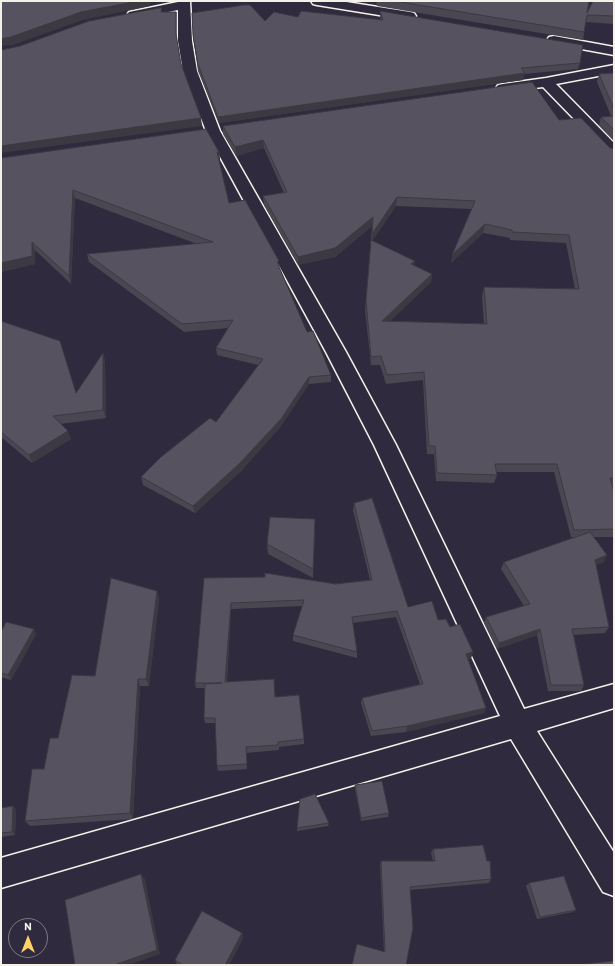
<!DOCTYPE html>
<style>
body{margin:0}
#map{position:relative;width:615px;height:966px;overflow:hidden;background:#2f2a3d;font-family:Itim,sans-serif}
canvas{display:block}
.frame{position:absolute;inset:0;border:2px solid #f4f1e8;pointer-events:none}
.north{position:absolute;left:8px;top:918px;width:40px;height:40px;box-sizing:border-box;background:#2f2a3d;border:1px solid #7e7a81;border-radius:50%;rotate:0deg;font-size:11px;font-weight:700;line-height:16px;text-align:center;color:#f4f1e8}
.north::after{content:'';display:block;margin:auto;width:14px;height:18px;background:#ffd166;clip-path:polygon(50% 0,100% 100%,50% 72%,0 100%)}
</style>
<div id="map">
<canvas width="615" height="966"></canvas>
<div class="frame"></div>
<div class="north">N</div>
</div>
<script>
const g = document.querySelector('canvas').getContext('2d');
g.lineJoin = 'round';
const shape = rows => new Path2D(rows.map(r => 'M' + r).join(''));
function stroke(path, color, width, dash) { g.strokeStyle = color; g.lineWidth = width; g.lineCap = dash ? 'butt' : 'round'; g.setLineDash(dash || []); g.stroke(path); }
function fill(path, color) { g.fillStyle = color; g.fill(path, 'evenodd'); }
const minor = shape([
 [178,1,190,1,192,41,197,71,220,131,346,352,396,445,524,709,614,684,614,708,537,731,614,853,614,896,603,892,511,739,1,888,1,858,500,716,374,445,326,352,206,131,183,71,178,41,178,10,133,19,129,18,127,15,129,12,178,2,178,1],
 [311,1,340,1,410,12,414,13,416,16,414,19,410,20,317,5,313,4,311,1],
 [554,36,614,47,614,55,549,43,547,40,549,37,554,36],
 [614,65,614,73,556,84,614,143,614,157,609,155,543,87,503,92,498,91,496,88,498,85,503,84,546,78,614,65]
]);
const wall = shape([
 [376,1,589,1,587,13,614,1,614,24,586,22,583,40,377,6],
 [380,11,580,63,578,69,524,74,523,80,219,123,198,71,193,35,265,21,298,17,381,20,380,17],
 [614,73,614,141,599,125,601,117,611,116,597,82,599,74],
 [559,120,610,148,614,149,614,486,612,486,614,492,614,537,594,537,604,562,596,565,609,627,605,633,574,635,584,685,581,691,548,691,537,635,497,649,484,623,486,617,524,606,501,569,504,562,575,537,571,537,554,472,496,472,497,475,494,483,436,481,434,454,427,454,423,380,386,384,380,365,371,365,365,310,372,226,335,257,298,265,264,205,263,196,284,193,264,148,236,156,223,134,223,126],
 [396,206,472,209,451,263,483,233,510,238,510,240,566,243,575,289,484,287,482,296,484,324,390,321,431,282,432,274,414,265,372,241],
 [219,152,220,160,219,160,229,203,279,267,307,332,331,375,331,382,309,384,281,426,241,471,195,513,143,485,141,477,216,422,258,365,217,355,216,348,228,328,184,332,89,262,87,254,197,244,75,198,71,284,35,250,35,264,1,272,1,158],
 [1,321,76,392,105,360,106,418,60,424,71,439,32,463,1,437],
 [354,503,408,607,438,620,450,627,473,652,471,658,467,659,486,708,484,713,406,732,371,736,361,703,362,698,420,684,396,617,353,623,357,652,357,658,293,641,293,635,302,606,231,609,227,682,275,697,304,739,304,744,279,747,279,750,246,753,247,769,218,771,217,766,216,723,205,723,204,718,205,688,196,688,195,683,204,578,335,584,370,580,353,510],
 [315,529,313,578,268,554,267,544],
 [157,591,159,599,149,686,140,686,133,819,30,826,25,821,44,769,95,676],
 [1,632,36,634,11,680,1,677],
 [355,785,389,813,388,817,361,821,355,789],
 [13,806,16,810,15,835,1,837,1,808],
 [329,823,328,826,297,831,297,828],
 [433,849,487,861,491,879,489,883,410,890,406,965,384,952,380,864,381,861,433,861,431,853],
 [529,883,576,910,573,912,537,919,526,886],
 [242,933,243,938,229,965,179,965,177,964,175,960]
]);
const shadedWall = shape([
 [139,1,151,1,150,6,83,20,13,45,1,46,1,39,81,12],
 [525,73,523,80,219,123,218,117],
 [201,118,202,126,1,153,1,146],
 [263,140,264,148,236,156,235,147],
 [217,152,219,152,220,160,218,160],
 [73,190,75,198,71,284,69,276],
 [397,197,396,206,371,242,372,234],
 [373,217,372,226,335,257,298,265,298,257],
 [485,224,483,233,451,263,452,255],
 [32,242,35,250,35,264,1,272,1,263],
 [415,261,414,269,411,264],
 [432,274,431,282,381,329,382,321],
 [103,353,105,360,106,418,103,410],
 [309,377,309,384,281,426,241,471,195,513,193,506],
 [68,431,71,439,32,463,29,455],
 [607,555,604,562,592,567,595,560],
 [157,591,159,599,149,686,146,679],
 [231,603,231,609,226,688,225,682],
 [34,629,36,634,11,680,8,675],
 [540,629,537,635,497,649,499,643],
 [473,652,471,658,464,660,466,654],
 [138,679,140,686,133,819,130,813],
 [486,708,484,713,406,732,407,726],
 [13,806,16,810,15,835,12,832],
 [141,874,145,879,160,954,129,965,114,965],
 [242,933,243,938,229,965,225,965]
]);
const building = shape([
 [1,1,139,1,81,12,11,37,1,39,1,1],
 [394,1,589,1,587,13,593,1,614,1,614,16,587,15,584,32,394,1],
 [244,5,250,5,265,21,274,12,298,17,301,11,383,20,380,11,583,45,580,63,521,68,525,73,218,117,198,64,193,35,192,13,244,5],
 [159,8,162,8,161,12,176,12,176,34,181,64,201,118,1,146,1,50,20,46,89,21,159,8],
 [614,73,614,109,599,74,614,73],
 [532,82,559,120,581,118,610,148,614,149,614,478,610,478,614,492,614,529,574,530,557,464,495,464,497,475,437,473,435,446,429,446,424,372,387,375,381,356,371,357,366,301,371,240,415,261,411,264,432,274,382,321,487,324,484,287,579,289,569,235,512,232,512,230,485,224,452,255,475,201,397,197,372,234,373,217,335,248,298,257,263,196,287,192,263,140,235,147,223,126,532,82],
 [614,116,614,130,601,117,614,116],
 [206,129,219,152,217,152,229,203,245,200,279,261,277,262,307,332,313,331,331,375,309,377,281,419,240,463,193,506,141,477,161,457,210,418,216,422,263,359,216,348,233,320,182,324,87,254,213,242,73,190,69,276,32,242,32,256,1,263,1,158,206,129],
 [1,321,60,341,76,393,103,353,103,410,53,416,68,431,29,455,1,432,1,321],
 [372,498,408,607,432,601,438,620,446,619,450,627,460,624,473,652,466,654,486,708,407,726,372,731,362,698,423,684,397,611,352,617,357,652,293,635,304,600,231,603,225,682,274,679,275,697,299,695,304,739,278,742,278,745,246,747,247,764,217,766,215,718,204,718,205,684,222,683,195,683,204,578,265,577,265,573,336,584,335,584,372,580,354,503,372,498],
 [270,517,315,519,313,569,267,544,270,517],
 [590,532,607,555,595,560,609,627,572,629,584,685,551,685,540,629,499,643,486,617,530,604,504,562,590,532],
 [111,578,157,591,146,679,138,679,130,813,25,821,32,769,44,769,50,738,58,738,72,675,95,676,111,578],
 [6,622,34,629,8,675,1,673,1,632,6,622],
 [382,781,389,813,361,818,355,785,382,781],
 [315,794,329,823,297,828,300,799,315,794],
 [13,806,12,832,1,833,1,808,13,806],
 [483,845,487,861,490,861,491,879,410,887,413,928,406,965,352,965,357,944,385,952,381,861,435,861,433,849,483,845],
 [141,874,157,950,114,965,75,965,65,900,141,874],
 [564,876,576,910,540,917,529,883,564,876],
 [202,911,242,933,225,965,183,965,175,960,202,911],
 [614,961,614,965,575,965,614,961]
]);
stroke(minor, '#f4f1e8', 3);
fill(minor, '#2f2a3d');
fill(wall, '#4a4752');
fill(shadedWall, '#3c3942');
fill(building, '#56525f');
stroke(building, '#3c3942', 1);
</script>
